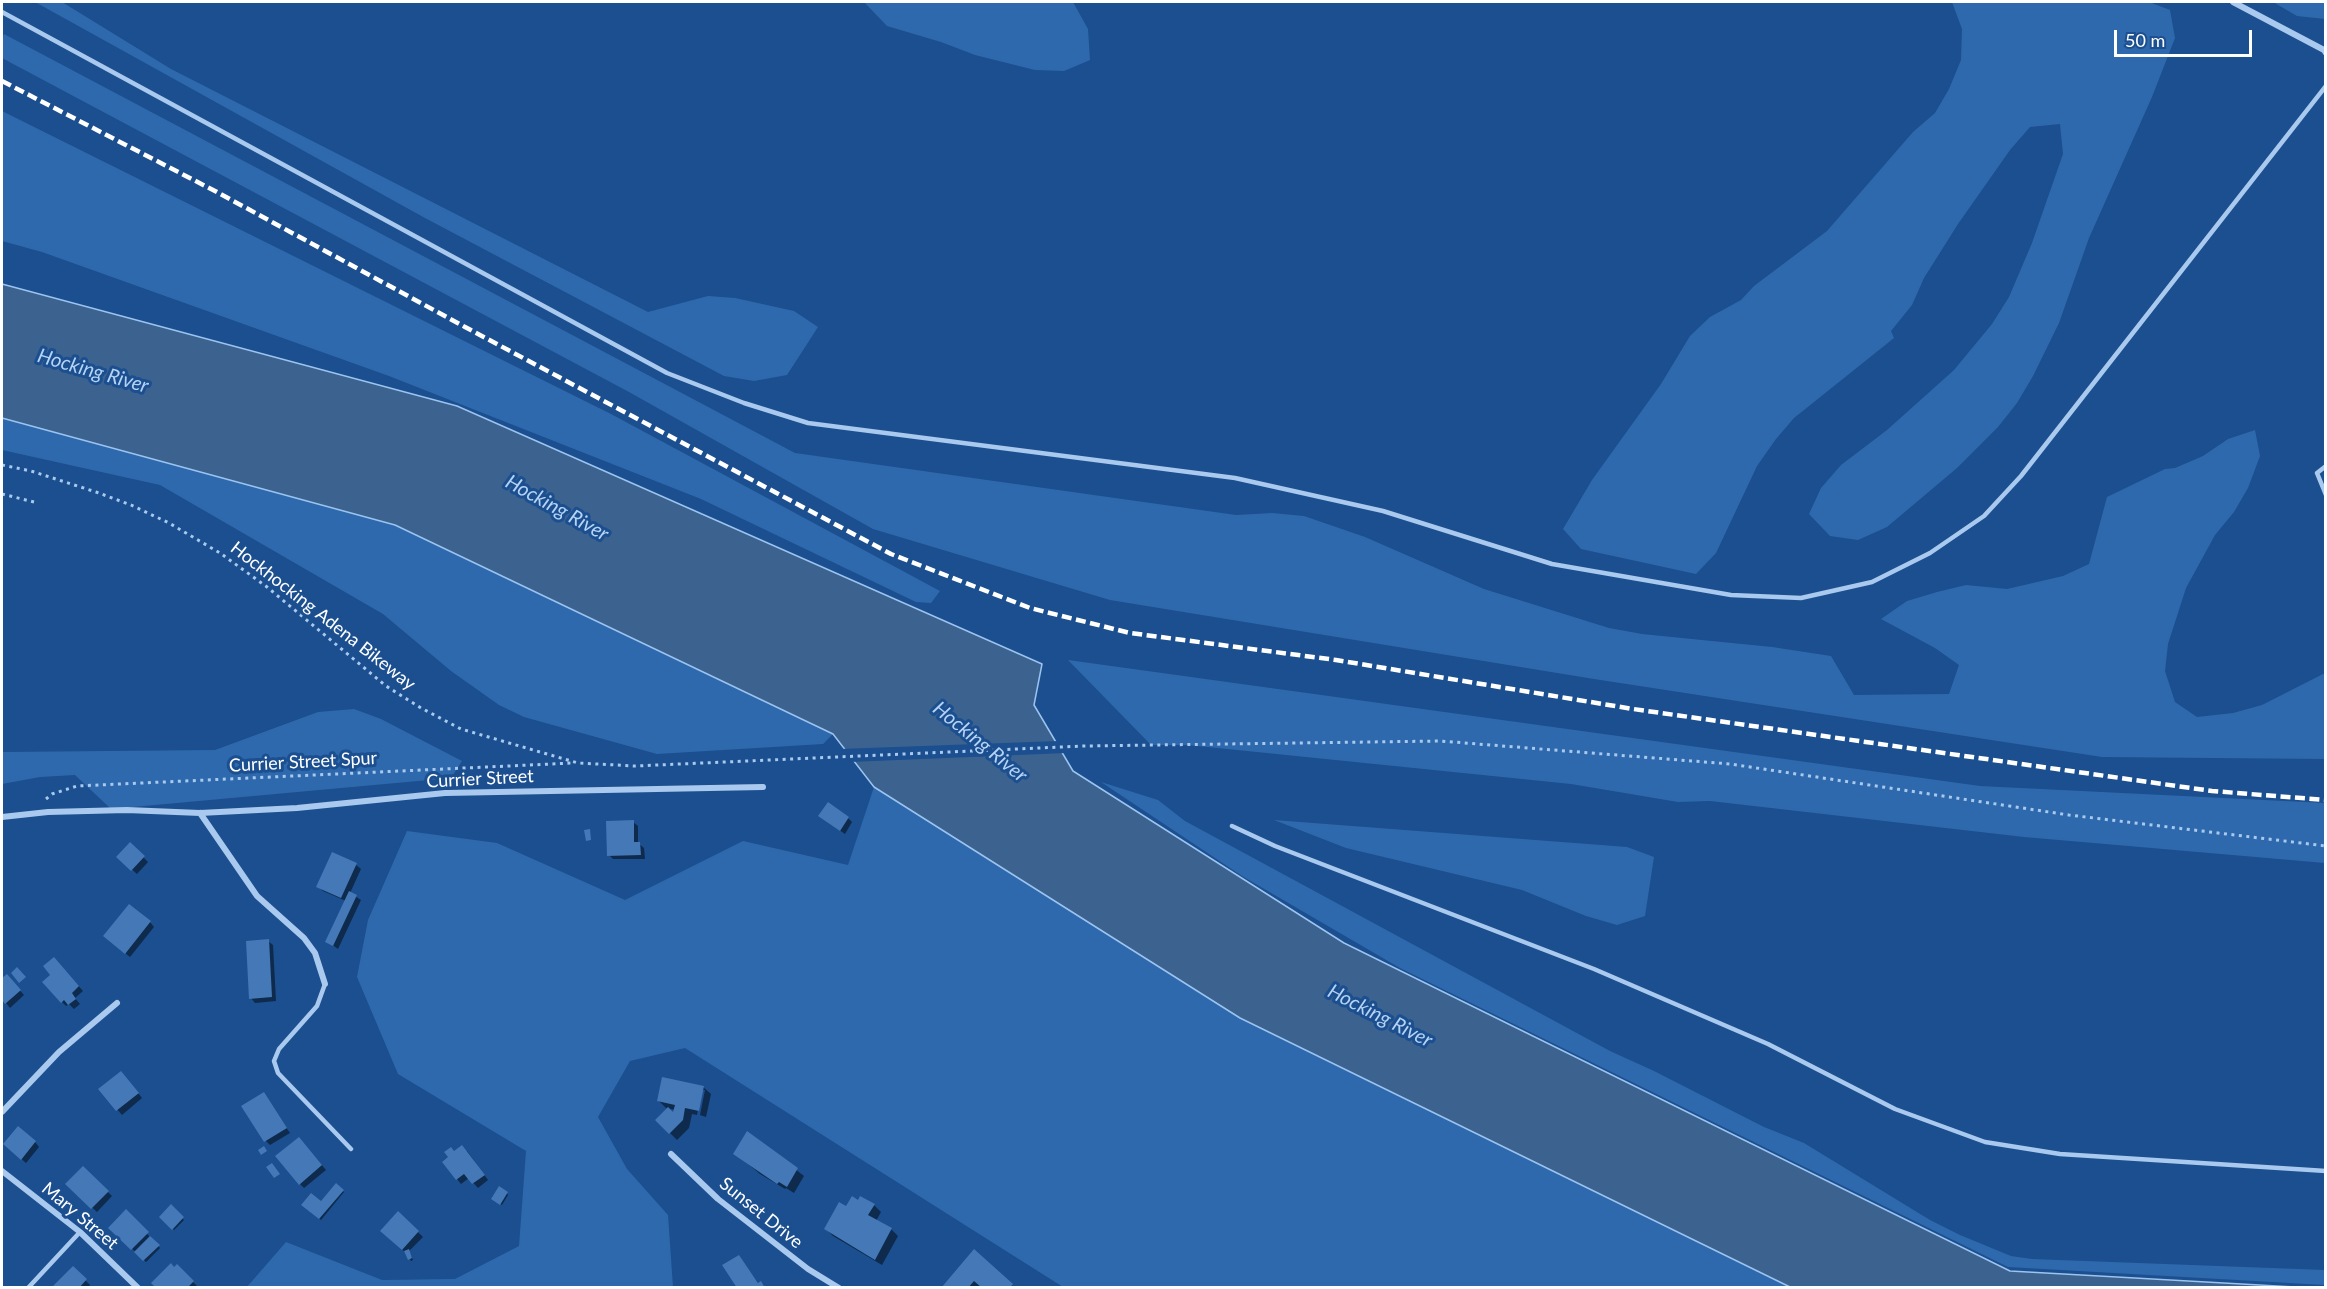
<!DOCTYPE html>
<style>
body{margin:0}
#map{position:relative;width:2327px;height:1289px;overflow:hidden;background:#1b4f8f;font-family:Lato,sans-serif}
canvas{display:block}
.frame{position:absolute;inset:0;border:3px solid #fff;pointer-events:none}
.scale{position:absolute;left:2114px;top:30px;width:138px;height:27px;box-sizing:border-box;border:3px solid #fff;border-top:0;padding-left:8px;font-size:18px;line-height:21px;white-space:nowrap;color:#fff;-webkit-text-stroke:4px #1b4f8f;paint-order:stroke}
</style>
<div id="map">
<canvas width="2327" height="1289"></canvas>
<div class="frame"></div>
<div class="scale">50 m</div>
</div>
<script>
const g = document.querySelector('canvas').getContext('2d');
g.lineJoin = 'round';
function fill(path, color) { g.fillStyle = color; g.fill(path, 'evenodd'); }
const shape = rows => new Path2D(rows.map(r => 'M' + r).join(''));
function stroke(path, color, width, dash) { g.strokeStyle = color; g.lineWidth = width; g.lineCap = dash ? 'butt' : 'round'; g.setLineDash(dash || []); g.stroke(path); }
function write(font, color, halo, rows, align = 'center') {
  g.font = font + ' Lato,sans-serif'; g.lineWidth = 6; g.setLineDash([]); g.textBaseline = 'middle'; g.strokeStyle = halo; g.fillStyle = color; for (const [text, x, y, turn = 0] of rows) {
    g.save(); g.translate(x, y); g.rotate((+turn || 0) * Math.PI / 180); g.textAlign = isNaN(turn) ? turn : align; if (halo) g.strokeText(text, 0, 0); g.fillText(text, 0, 0); g.restore();
  }
}
const green = shape([
 [35,2,62,2,171,69,648,312,708,296,735,298,794,311,818,327,787,375,754,381,724,376,425,218],
 [864,2,1073,2,1088,29,1090,60,1064,71,1035,70,975,55,941,42,887,26],
 [1952,2,2149,2,2170,10,2175,38,2152,97,2089,238,2059,323,2033,376,2017,403,1998,427,1957,468,1887,527,1858,540,1830,536,1809,514,1821,488,1841,465,1887,430,1954,370,1992,324,2009,297,2032,243,2063,154,2060,124,2030,127,2010,150,1958,224,1924,278,1912,305,1891,331,1894,338,1794,418,1776,439,1757,466,1716,553,1696,574,1581,549,1563,529,1592,480,1661,384,1690,336,1710,317,1741,300,1754,286,1827,231,1913,132,1935,113,1949,89,1961,60,1962,29],
 [2273,2,2325,2,2325,19,2297,16],
 [4,34,795,453,1236,515,1272,513,1304,516,1365,537,1484,589,1609,628,1642,634,1772,647,1831,656,1854,695,1949,694,1959,665,1935,648,1881,619,1907,601,1937,592,1966,585,2007,589,2063,576,2089,564,2107,497,2165,469,2175,468,2203,456,2228,439,2255,430,2260,456,2248,488,2234,512,2215,535,2186,588,2168,644,2165,671,2175,702,2197,717,2233,713,2262,705,2325,673,2325,759,2102,757,1594,679,1110,600,873,529,629,392,2,58,2,39],
 [2,111,611,414,940,591,931,603,916,602,701,499,389,376,42,252,2,241],
 [2,418,395,525,833,734,823,744,657,754,524,717,499,705,451,671,383,614,160,485,2,450],
 [1068,660,1980,786,2325,803,2325,863,2024,837,1710,801,1678,802,1571,784,1188,745,1151,745],
 [354,709,381,719,462,761,451,778,111,809,75,775,40,777,2,784,2,752,215,750,318,712],
 [1101,782,1158,800,1185,821,1610,1051,1654,1071,1764,1127,1804,1143,1930,1220,1960,1235,2011,1256,2032,1259,2325,1270,2325,1285,2008,1267,1400,968,1242,876],
 [874,787,1240,1018,1790,1287,1063,1287,685,1048,630,1061,598,1117,627,1169,668,1215,673,1287,246,1288,286,1242,382,1280,455,1279,519,1246,526,1151,398,1074,357,977,368,920,407,831,497,843,625,900,743,841,848,865],
 [1274,820,1627,847,1654,857,1645,916,1617,925,1586,916,1522,890,1346,848]
]);
const water = shape([
 [2,284,457,406,1042,664,1034,705,1073,771,1344,943,2010,1271,2295,1287,1790,1287,1240,1018,874,787,833,734,395,525,2,418,2,284]
]);
const pier = shape([
 [1059,741,1066,753,850,762,840,749]
]);
const shadow = shape([
 [848,818,852,822,845,834,825,820],
 [633,822,638,826,638,843,644,848,645,859,613,859,609,855],
 [130,844,148,862,137,874,118,857],
 [356,865,361,869,350,893,361,900,338,949,327,941,346,901,323,891,318,886],
 [150,922,154,927,130,957,110,941],
 [268,941,273,945,276,1001,255,1003,251,998],
 [58,963,83,991,75,998,80,1004,74,1009,69,1004,66,1006,62,1002],
 [7,976,24,995,10,1008,2,998,2,980],
 [125,1077,142,1098,122,1115,100,1089],
 [703,1087,711,1094,706,1117,700,1115,705,1090,702,1090,697,1115,692,1114,689,1128,677,1140,657,1120,674,1115,675,1110,666,1108,659,1101],
 [263,1094,290,1133,270,1145,266,1141],
 [748,1133,804,1176,794,1193,786,1188,785,1189,760,1174,735,1153],
 [35,1142,39,1147,26,1163,9,1148],
 [303,1143,326,1170,304,1188,300,1184],
 [467,1151,488,1180,478,1188,469,1178,461,1184,457,1179],
 [83,1168,112,1196,97,1212,67,1184],
 [336,1185,344,1192,321,1220,303,1205,321,1203],
 [507,1193,508,1195,502,1205,495,1200],
 [859,1202,874,1205,881,1212,876,1221,891,1229,898,1236,882,1265,833,1236,826,1229,847,1208],
 [171,1207,184,1220,174,1230,161,1217],
 [126,1211,160,1248,146,1262,110,1228],
 [398,1213,423,1237,409,1251,413,1260,411,1261,407,1254,382,1231],
 [974,1252,1015,1288,943,1288],
 [739,1257,759,1284,765,1288,739,1288],
 [177,1266,197,1286,158,1288,174,1269],
 [73,1268,90,1285,87,1288,53,1287]
]);
const building = shape([
 [828,802,849,817,840,831,818,816],
 [634,820,634,842,640,842,641,855,607,856,606,821],
 [590,829,591,840,586,841,584,830],
 [130,842,145,856,131,871,116,857],
 [332,852,357,863,341,898,316,887],
 [349,891,357,895,333,946,325,942],
 [129,904,151,921,125,954,103,936],
 [269,939,272,997,249,999,246,941],
 [54,957,79,986,72,993,76,999,68,1005,64,1000,61,1003,42,982,50,975,43,966],
 [17,967,26,977,19,983,11,973],
 [7,974,21,990,5,1004,2,1000,2,978],
 [121,1071,139,1093,116,1111,98,1089],
 [662,1077,704,1086,699,1111,685,1108,683,1120,669,1134,655,1120,668,1107,673,1112,675,1105,657,1101],
 [264,1092,287,1128,264,1142,241,1106],
 [18,1126,36,1141,21,1160,3,1144],
 [747,1131,798,1168,787,1187,779,1182,777,1184,733,1154],
 [299,1137,322,1165,299,1185,275,1156],
 [462,1145,485,1175,472,1184,464,1174,456,1180,442,1162,448,1157,444,1152,451,1147,454,1151],
 [264,1146,267,1151,261,1155,258,1150],
 [272,1163,280,1174,274,1178,266,1167],
 [83,1166,109,1191,91,1209,65,1184],
 [336,1183,344,1190,319,1219,301,1205,311,1193,321,1201],
 [499,1186,508,1192,500,1205,491,1199],
 [852,1196,858,1200,860,1196,875,1204,868,1215,892,1228,875,1260,824,1229,839,1202,846,1206],
 [171,1204,184,1217,172,1230,159,1217],
 [126,1209,149,1232,131,1250,108,1228],
 [398,1211,419,1231,402,1250,380,1231],
 [150,1236,160,1245,143,1261,134,1252],
 [409,1249,412,1258,408,1260,404,1251],
 [974,1249,1013,1284,1010,1288,982,1288,974,1281,968,1288,941,1288],
 [739,1255,758,1283,761,1281,765,1288,737,1288,722,1265],
 [171,1263,174,1267,177,1264,194,1281,187,1288,156,1288,151,1283],
 [73,1266,87,1279,79,1288,51,1288]
]);
const path = shape([
 [2,465,31,471,96,492,131,505,169,523,220,553,267,587,386,686,421,708,461,729,578,763,635,766,1084,746,1440,741,1730,764,2069,815,2326,846],
 [2,494,34,502],
 [46,799,52,794,77,786,573,763]
]);
const lane = shape([
 [2,12,667,373,744,403,808,423,1235,478,1383,511,1552,564,1731,595,1801,598,1872,582,1930,553,1984,516,2021,476,2326,86],
 [2326,466,2317,473,2326,495],
 [1232,826,1275,846,1594,969,1768,1044,1895,1109,1985,1142,2060,1154,2326,1171],
 [325,984,317,1006,279,1049,274,1061,278,1073,351,1149],
 [28,1288,80,1232]
]);
const street = shape([
 [2233,2,2324,50,2326,53],
 [200,813,257,896,304,938,315,953,325,984],
 [2,817,48,812,127,810,200,813,297,808,445,793,763,787],
 [2,1112,59,1052,117,1003],
 [671,1154,718,1199,808,1269,839,1288],
 [2,1171,80,1232,138,1288]
]);
const rail = shape([
 [2,81,215,191,465,327,891,554,1030,608,1130,633,1336,660,1633,709,2212,791,2326,800]
]);
const streetNames = [
 ["Hockhocking Adena Bikeway",323,616,38],
 ["Currier Street Spur",303,762,-3],
 ["Currier Street",480,779,-3],
 ["Sunset Drive",761,1213,39],
 ["Mary Street",80,1216,40]
];
const waterNames = [
 ["Hocking River",93,371,16],
 ["Hocking River",557,508,29],
 ["Hocking River",980,742,39],
 ["Hocking River",1380,1016,27]
];
fill(green, '#2e69ad');
fill(water, '#3c6290');
stroke(water, '#9cc4f0', 1.5);
fill(pier, '#1b4f8f');
fill(shadow, '#0007');
fill(building, '#4478b7');
stroke(path, '#a9c9ee', 3, [3, 4.5]);
stroke(lane, '#a9c9ee', 4.5);
stroke(street, '#a9c9ee', 6);
stroke(rail, '#fff', 4.5, [10, 4.5]);
write('18px', '#fff', '#1b4f8f', streetNames);
write('italic 20px', '#b5d3f5', '#1b4f8f', waterNames);
</script>
